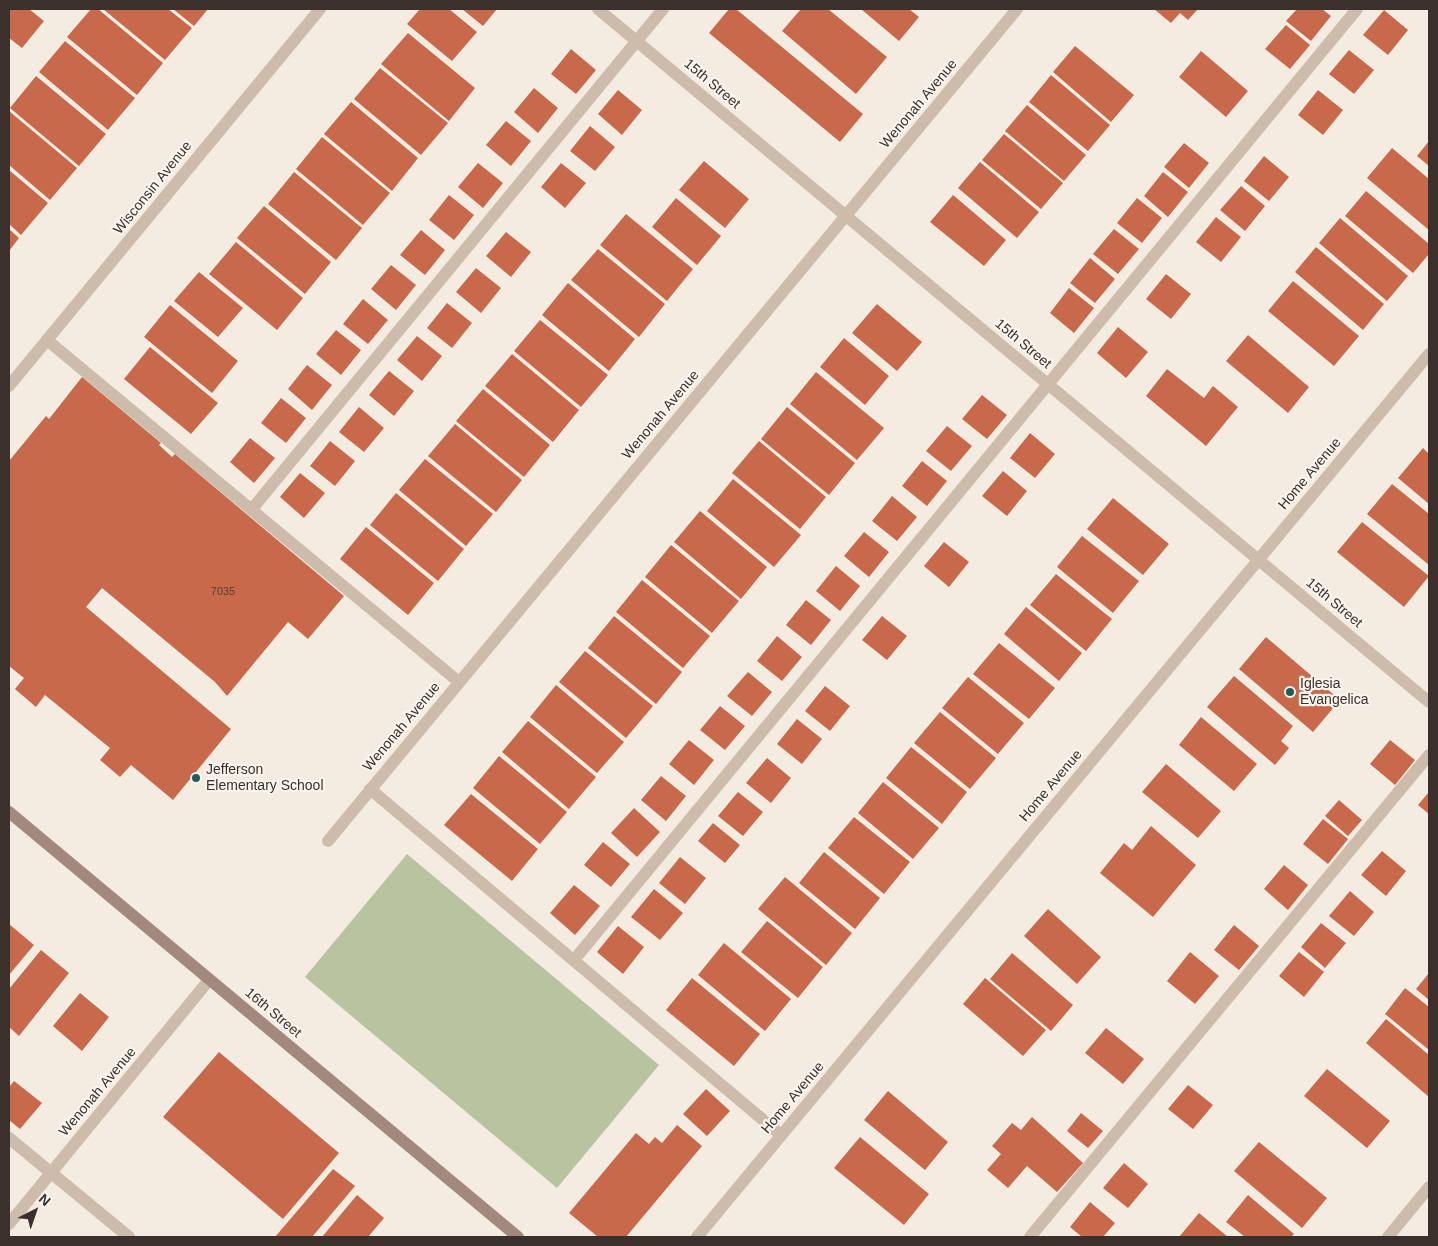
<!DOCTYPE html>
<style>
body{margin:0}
#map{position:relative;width:1438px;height:1246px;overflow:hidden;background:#f4ebe1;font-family:Helvetica,sans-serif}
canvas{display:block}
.frame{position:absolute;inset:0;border:10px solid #3b302b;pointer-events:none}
.north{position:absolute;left:10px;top:1186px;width:50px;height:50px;-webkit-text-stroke:4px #fbf5ee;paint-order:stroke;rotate:41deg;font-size:14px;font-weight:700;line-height:20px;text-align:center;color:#3b302b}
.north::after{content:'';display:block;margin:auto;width:18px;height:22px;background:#3b302b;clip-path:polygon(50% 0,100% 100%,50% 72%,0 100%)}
</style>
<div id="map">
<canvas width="1438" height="1246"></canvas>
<div class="frame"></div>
<div class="north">N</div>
</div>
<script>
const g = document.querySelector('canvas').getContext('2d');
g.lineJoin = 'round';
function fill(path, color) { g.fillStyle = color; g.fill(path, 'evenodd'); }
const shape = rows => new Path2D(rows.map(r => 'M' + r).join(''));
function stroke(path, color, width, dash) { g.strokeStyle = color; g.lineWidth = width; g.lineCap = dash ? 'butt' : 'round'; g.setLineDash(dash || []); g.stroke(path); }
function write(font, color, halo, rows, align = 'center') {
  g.font = font + ' Helvetica,sans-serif'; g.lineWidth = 4.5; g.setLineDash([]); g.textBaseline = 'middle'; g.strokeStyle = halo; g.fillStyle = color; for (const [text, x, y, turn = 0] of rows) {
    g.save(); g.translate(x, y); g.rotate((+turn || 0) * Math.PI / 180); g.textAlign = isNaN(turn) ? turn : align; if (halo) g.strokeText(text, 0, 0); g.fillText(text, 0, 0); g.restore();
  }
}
const green = shape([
 [407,854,659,1065,557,1188,305,977]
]);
const building = shape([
 [9,9,29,9,44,21,22,48,9,38],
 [91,9,98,9,163,63,137,95,67,37],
 [103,9,168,9,192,28,165,60],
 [173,9,208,9,194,26],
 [420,9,449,9,477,32,452,61,407,24],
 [462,9,497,9,483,26],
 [729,9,736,9,863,114,840,142,709,33],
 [801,9,828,9,887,57,856,94,782,31],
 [861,9,909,9,919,17,899,41],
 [1154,9,1198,9,1188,20,1180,13,1171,23],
 [1297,9,1322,9,1331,16,1311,41,1286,21],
 [1384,10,1408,30,1388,55,1363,35],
 [1286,25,1310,45,1290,69,1265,49],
 [408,33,475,88,449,121,381,64],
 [65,41,135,98,108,130,39,72],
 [1075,46,1134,95,1111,122,1053,72],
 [571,49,596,70,576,94,551,74],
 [1349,50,1374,70,1354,94,1329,74],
 [1201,51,1248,91,1226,117,1179,77],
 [380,68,448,123,421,155,354,99],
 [1051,75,1110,125,1088,151,1029,102],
 [36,76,106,134,79,166,10,108],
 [534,88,558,108,538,133,514,112],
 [618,90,642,110,622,135,598,114],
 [1318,90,1343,110,1323,135,1298,115],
 [351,102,418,158,392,191,324,134],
 [1027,105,1086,155,1064,181,1005,131],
 [9,111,77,168,50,200,9,165],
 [506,121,531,141,511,166,486,145],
 [590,126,615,147,595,171,570,151],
 [1004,134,1063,183,1041,209,982,160],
 [322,137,390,193,363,225,296,169],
 [1429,141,1429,166,1417,156],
 [1184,143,1209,163,1189,188,1164,167],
 [1392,148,1429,179,1429,230,1367,178],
 [1264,156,1289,177,1269,201,1244,181],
 [704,161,749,199,725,228,679,190],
 [980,162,1039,212,1017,238,958,188],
 [478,163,503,183,483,208,458,187],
 [561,163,586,183,565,208,541,187],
 [9,170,48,203,21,235,9,224],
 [294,172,362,228,336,260,268,204],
 [1163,172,1188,192,1168,217,1144,196],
 [1241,186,1265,206,1245,231,1220,210],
 [1366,191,1429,244,1429,254,1413,273,1345,216],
 [449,195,474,215,454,240,429,220],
 [953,195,1006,240,984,266,930,222],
 [676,198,721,236,697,265,652,227],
 [1137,198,1162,218,1142,243,1117,223],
 [264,206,331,262,305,294,237,238],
 [626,214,693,269,667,301,600,245],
 [1216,217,1241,237,1221,262,1196,242],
 [1340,218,1408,276,1387,301,1319,243],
 [9,229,19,238,9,251],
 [1114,229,1139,249,1118,274,1093,254],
 [421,230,445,250,425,275,400,255],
 [506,232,531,252,511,277,486,256],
 [236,242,303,298,277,330,209,274],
 [1316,247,1384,304,1363,330,1295,272],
 [598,249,665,304,639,337,571,280],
 [1090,258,1115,279,1095,303,1070,283],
 [391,265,416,285,396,310,371,289],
 [476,268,501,288,481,313,456,292],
 [199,272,243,308,218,337,174,301],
 [1166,274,1191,294,1171,319,1146,299],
 [1293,281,1359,336,1334,366,1268,311],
 [568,283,635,339,609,371,542,315],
 [1069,288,1094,308,1074,333,1050,313],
 [363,299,388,320,368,344,343,324],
 [447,303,472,323,452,348,427,328],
 [877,304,922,342,897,371,852,333],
 [170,305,238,361,212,393,144,337],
 [540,320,608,375,581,407,514,351],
 [1118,327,1148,352,1126,378,1097,353],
 [336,330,361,350,341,375,316,354],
 [1248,335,1309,387,1288,413,1226,361],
 [417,336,442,356,422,381,397,360],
 [844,338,889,376,865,405,820,367],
 [150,347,218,403,191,434,124,379],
 [512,354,579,410,553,442,485,386],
 [307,365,332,385,312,410,288,389],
 [1167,369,1204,398,1213,386,1238,407,1206,446,1146,396],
 [389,371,414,391,394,416,369,395],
 [816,372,884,428,857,460,790,404],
 [82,377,161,443,159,445,172,457,175,454,344,596,308,639,288,622,227,696,215,682,102,588,86,607,231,729,173,800,131,765,120,777,100,760,110,748,45,695,36,707,15,689,24,678,9,666,9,461,46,416,49,419],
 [483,389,550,445,524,477,456,421],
 [982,395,1007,415,987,439,962,419],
 [281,398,306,418,286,443,261,423],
 [359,407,384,428,364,452,339,432],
 [787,407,855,463,829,495,761,439],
 [455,424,522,480,496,512,428,456],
 [947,426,972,446,951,471,926,451],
 [1030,433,1055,454,1035,478,1010,458],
 [250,438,275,458,254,483,230,462],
 [330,441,355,461,335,486,310,466],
 [759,441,826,497,800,529,732,473],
 [1423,448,1429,454,1429,504,1398,478],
 [425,459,493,514,466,546,399,490],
 [922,461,947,481,927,506,902,486],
 [1003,471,1027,491,1007,516,982,496],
 [300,473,325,493,304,518,280,497],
 [733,479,801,535,774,567,707,511],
 [1392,484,1429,514,1429,565,1367,514],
 [396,493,464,549,438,581,370,525],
 [892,496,917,517,897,541,872,521],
 [1113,498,1169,544,1143,575,1087,529],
 [700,511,767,567,741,599,674,542],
 [1362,522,1429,576,1404,607,1337,552],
 [366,527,434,583,408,615,340,559],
 [864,532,889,552,869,577,844,556],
 [1082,536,1139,581,1113,613,1057,567],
 [944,542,969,562,949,587,924,566],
 [671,545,739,601,712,633,645,577],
 [836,566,860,586,840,611,816,591],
 [1056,574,1112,619,1086,651,1030,605],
 [642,580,710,636,683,668,616,612],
 [806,600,831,620,811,645,786,625],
 [1026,607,1082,653,1059,681,1004,634],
 [614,616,682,672,656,704,588,648],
 [882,616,907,636,887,660,862,640],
 [777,636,802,657,782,681,757,661],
 [1266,637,1340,700,1313,732,1239,669],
 [999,643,1055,688,1029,719,973,674],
 [585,651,653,706,626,738,559,682],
 [748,672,772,692,752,716,727,696],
 [1234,676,1293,726,1281,741,1289,748,1275,765,1207,707],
 [968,677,1024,723,998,754,942,708],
 [556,685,624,742,597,773,530,717],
 [825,686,850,706,830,731,805,711],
 [720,706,745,726,725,750,700,730],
 [940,712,996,758,970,789,914,743],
 [1201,717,1257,764,1234,791,1179,745],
 [797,719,822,739,802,764,777,744],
 [528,721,596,777,569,809,502,752],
 [689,740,714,760,694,785,669,764],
 [1390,740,1415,760,1395,785,1370,764],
 [911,747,967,792,942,824,886,778],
 [499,756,567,812,540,844,473,788],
 [767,758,791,778,771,803,746,783],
 [1166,764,1221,811,1198,838,1142,792],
 [661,776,686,796,666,821,641,800],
 [883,782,939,828,913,859,858,813],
 [738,792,763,812,743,836,718,816],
 [1429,792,1429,814,1418,805],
 [471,794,538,849,512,881,444,825],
 [1339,800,1362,820,1348,836,1325,816],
 [634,808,660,832,637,857,611,833],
 [854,817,910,862,884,894,828,848],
 [1323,819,1348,839,1328,864,1303,844],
 [713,823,740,845,725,863,698,841],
 [1151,826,1196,865,1153,917,1100,873,1124,843,1132,850],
 [603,842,630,864,611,887,584,865],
 [1382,851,1406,871,1386,896,1361,875],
 [824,852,880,898,855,929,799,883],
 [680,857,706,878,685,904,659,883],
 [1284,865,1308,885,1288,910,1264,889],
 [785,877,852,933,826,965,758,909],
 [574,885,600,906,575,935,550,913],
 [654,889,683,913,660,940,631,917],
 [1350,891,1374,912,1354,936,1329,916],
 [1048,909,1101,957,1077,984,1024,936],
 [767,921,823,967,798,998,741,952],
 [1321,923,1346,943,1325,968,1301,947],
 [9,924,34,945,9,975],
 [1234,925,1259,946,1239,970,1214,950],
 [618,926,644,947,623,974,597,952],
 [724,943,791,999,765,1031,698,975],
 [41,950,69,973,19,1036,9,1027,9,989],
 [1190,952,1219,976,1195,1004,1167,981],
 [1299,952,1324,972,1304,997,1279,976],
 [1012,953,1073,1005,1051,1031,990,979],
 [1429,973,1429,1000,1416,989],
 [692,978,760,1034,734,1066,666,1010],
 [985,978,1046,1030,1023,1056,963,1004],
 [1405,988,1429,1007,1429,1050,1385,1014],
 [80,993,109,1017,82,1051,53,1026],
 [1386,1019,1429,1055,1429,1097,1366,1043],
 [1106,1028,1144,1059,1123,1084,1085,1053],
 [219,1052,339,1153,283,1219,163,1117],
 [1327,1069,1390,1121,1367,1148,1304,1096],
 [14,1081,42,1103,20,1129,9,1120,9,1087],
 [1188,1085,1213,1105,1193,1129,1168,1109],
 [706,1089,730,1111,707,1136,683,1114],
 [888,1091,948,1142,925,1170,864,1120],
 [1081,1113,1103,1131,1088,1148,1067,1131],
 [1032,1117,1083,1163,1057,1192,1027,1166,1008,1188,987,1170,1001,1154,992,1146,1012,1123,1021,1130],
 [677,1125,702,1146,626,1237,598,1237,569,1213,636,1133,649,1144,655,1137,662,1143],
 [860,1137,929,1194,904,1225,834,1168],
 [1259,1142,1327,1198,1302,1228,1234,1171],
 [1124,1163,1148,1184,1128,1208,1103,1188],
 [333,1169,355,1186,312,1237,275,1237],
 [357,1195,384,1218,368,1237,322,1237],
 [1248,1195,1294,1234,1291,1237,1245,1237,1226,1222],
 [1090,1202,1115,1223,1103,1237,1082,1237,1070,1227],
 [1199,1213,1228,1237,1179,1237]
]);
const lane = shape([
 [47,340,459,682],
 [252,509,663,9],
 [370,789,781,1135],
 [574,960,1357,9],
 [9,1138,129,1237],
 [1030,1237,1429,755]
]);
const street = shape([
 [598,9,1429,702],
 [9,386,320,9],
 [328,841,1017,9],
 [9,1224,209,980],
 [697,1237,1429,354],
 [1388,1237,1429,1187]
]);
const secondary = shape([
 [9,812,518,1237]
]);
const markers = [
 [1290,692,5,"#1f5a5e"],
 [196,778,5,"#1f5a5e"]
];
const numberNames = [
 ["7035",223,592]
];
const streetNames = [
 ["15th Street",712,84,40],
 ["Wenonah Avenue",919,104,-50],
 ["Wisconsin Avenue",153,188,-51],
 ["15th Street",1023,344,40],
 ["Wenonah Avenue",661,415,-50],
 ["Home Avenue",1310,474,-50],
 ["15th Street",1334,603,40],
 ["Wenonah Avenue",402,727,-50],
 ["Home Avenue",1051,786,-50],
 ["16th Street",273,1013,40],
 ["Wenonah Avenue",98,1092,-50],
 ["Home Avenue",793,1098,-50]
];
const poiNames = [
 ["Iglesia",1300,684],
 ["Evangelica",1300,700],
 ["Jefferson",206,770],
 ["Elementary School",206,786]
];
fill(green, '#b8c4a0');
fill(building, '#c8694b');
stroke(lane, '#cdbbac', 12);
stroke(street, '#cdbbac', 12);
stroke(secondary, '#a18a7d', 12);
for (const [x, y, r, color] of markers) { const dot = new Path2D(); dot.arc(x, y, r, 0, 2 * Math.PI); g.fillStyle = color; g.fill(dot); stroke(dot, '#fbf5ee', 2); }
write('11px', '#5e3e33', null, numberNames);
write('14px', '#3b302b', '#fbf5ee', streetNames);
write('14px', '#3b302b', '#fbf5ee', poiNames, 'left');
</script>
